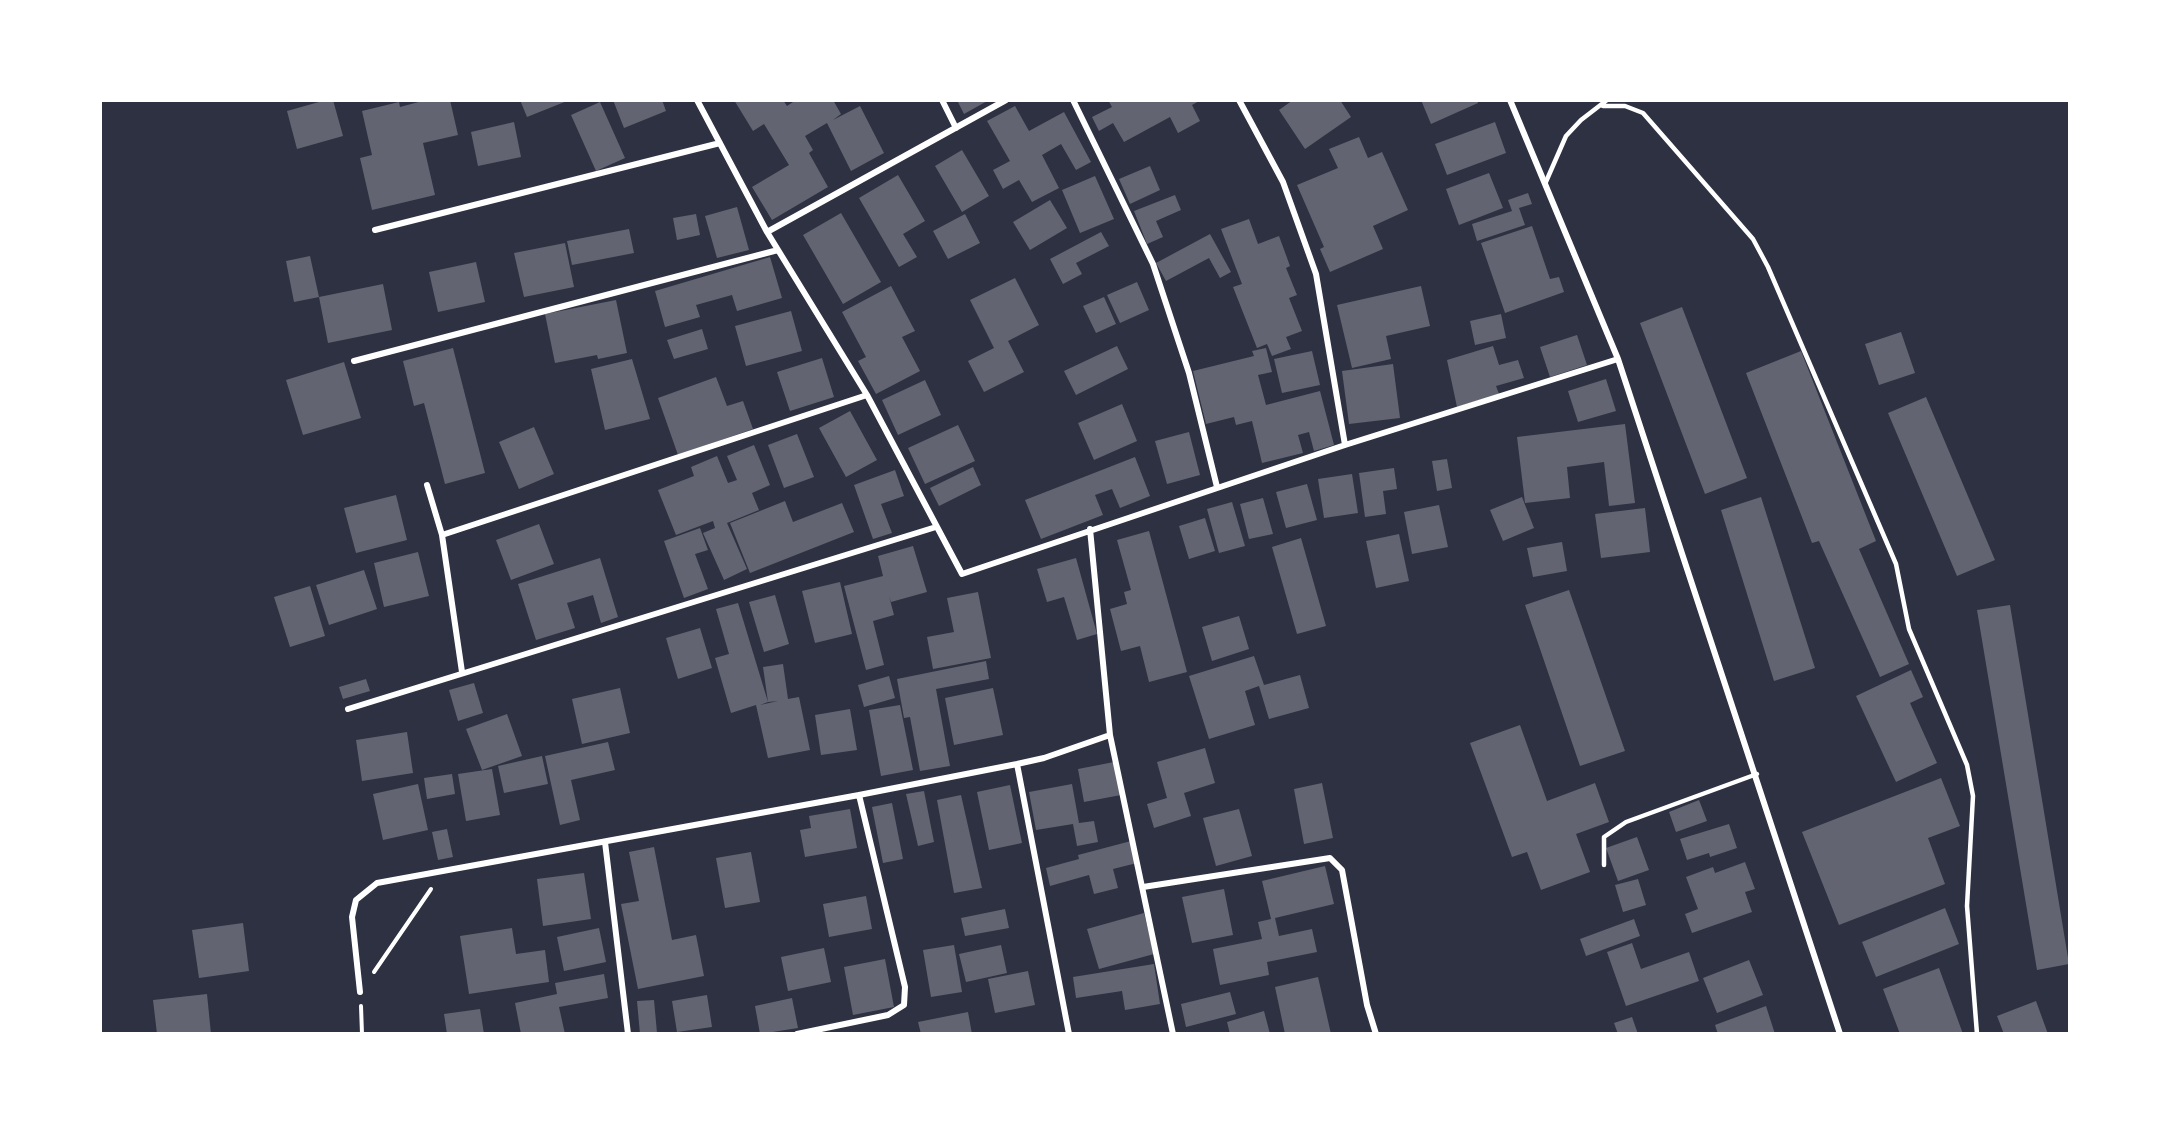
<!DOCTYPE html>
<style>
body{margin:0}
#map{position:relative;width:2170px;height:1134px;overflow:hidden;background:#2d3142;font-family:"PT Sans Narrow",sans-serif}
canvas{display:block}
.frame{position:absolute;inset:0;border:102px solid #fff;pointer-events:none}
</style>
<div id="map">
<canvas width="2170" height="1134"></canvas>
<div class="frame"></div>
</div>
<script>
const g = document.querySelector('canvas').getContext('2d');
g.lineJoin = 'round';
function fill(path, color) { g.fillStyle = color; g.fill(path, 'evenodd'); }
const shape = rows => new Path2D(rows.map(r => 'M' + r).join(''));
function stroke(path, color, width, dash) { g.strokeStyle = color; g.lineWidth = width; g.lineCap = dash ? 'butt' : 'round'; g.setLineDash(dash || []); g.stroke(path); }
const building = shape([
 [326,100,333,100,343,136,297,149,287,111],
 [426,100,450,100,458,135,423,143,435,195,372,210,360,158,372,155,362,111,399,102,400,107],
 [520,100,567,100,567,101,527,117],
 [613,100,662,100,666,111,624,128],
 [734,100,783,100,787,106,796,100,833,100,841,114,833,120,860,106,884,153,851,171,827,123,805,136,813,150,809,153,828,187,772,220,752,187,789,165,764,124,753,131],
 [957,100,989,100,964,114],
 [1108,100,1201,100,1192,105,1200,121,1178,133,1170,117,1124,142,1113,123,1099,131,1092,117,1112,107],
 [1293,100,1340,100,1351,117,1305,149,1279,110],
 [1421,100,1477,100,1478,103,1431,124],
 [600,102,625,158,596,171,571,115],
 [1015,106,1029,131,1064,112,1091,162,1076,170,1061,144,1042,155,1059,188,1032,202,1019,180,1003,189,993,170,1010,161,987,121],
 [514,122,521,157,478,166,471,132],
 [1495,122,1506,153,1447,175,1435,144],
 [1359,137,1368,158,1382,152,1408,210,1373,226,1383,249,1330,272,1320,249,1324,247,1297,185,1338,168,1329,149],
 [962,150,989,196,962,212,935,166],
 [1150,166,1160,190,1130,204,1119,179],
 [1489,173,1503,208,1459,225,1446,189],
 [898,175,925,221,903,234,917,257,899,267,859,198],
 [1095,176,1114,219,1080,233,1062,190],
 [1528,193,1532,204,1519,208,1525,225,1477,241,1472,224,1512,211,1508,200],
 [1175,195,1181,210,1156,221,1163,237,1147,244,1134,211],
 [1050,200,1067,228,1030,250,1013,222],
 [737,207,749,250,717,258,705,216],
 [841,213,881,282,843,304,803,235],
 [696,214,700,235,677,240,673,218],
 [965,214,980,243,948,259,933,231],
 [1249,219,1258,244,1279,236,1290,266,1286,268,1297,295,1289,298,1302,331,1286,337,1291,349,1272,356,1267,344,1257,348,1233,287,1242,284,1221,229],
 [1532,226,1550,279,1559,277,1564,292,1505,313,1481,243],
 [629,229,634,253,572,265,567,241],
 [1101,232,1109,246,1076,263,1082,274,1063,284,1050,259],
 [1210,234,1231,272,1220,278,1209,258,1166,281,1156,263],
 [565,243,574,287,524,297,514,253],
 [310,256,319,297,294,302,286,261],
 [770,257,782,298,737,311,732,295,696,305,700,317,665,327,655,291],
 [476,262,485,302,438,312,429,272],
 [1015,278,1039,325,1008,341,1024,372,984,392,968,361,994,348,970,300],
 [1137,282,1149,310,1120,323,1107,295],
 [383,284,392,330,328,343,319,297],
 [891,286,915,331,902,337,920,371,876,394,858,361,866,357,842,312],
 [1421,286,1430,326,1386,336,1391,359,1352,368,1337,305],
 [1104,297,1116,324,1096,333,1083,306],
 [616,300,627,353,598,359,597,355,555,363,545,314],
 [1682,307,1747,478,1705,494,1640,323],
 [791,311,802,351,746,366,735,326],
 [1501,314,1506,338,1475,345,1470,321],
 [702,329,708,349,674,359,667,340],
 [1901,332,1915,373,1879,385,1865,344],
 [1577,335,1587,365,1550,377,1540,347],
 [1117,346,1128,369,1076,395,1064,371],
 [1493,346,1499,365,1518,360,1524,378,1496,386,1499,394,1457,407,1447,360],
 [453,348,485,473,445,484,424,403,414,406,403,361],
 [1266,348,1272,372,1258,375,1266,405,1320,391,1334,445,1314,451,1309,432,1298,435,1303,453,1262,463,1252,421,1236,425,1234,417,1206,424,1193,371,1254,356,1252,351],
 [1312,351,1320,385,1282,393,1274,359],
 [1801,351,1876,541,1859,549,1909,664,1880,677,1819,541,1812,543,1746,373],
 [822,358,834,397,790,411,777,372],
 [632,359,650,419,605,430,591,369],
 [344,362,361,418,303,435,286,380],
 [1393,364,1400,418,1349,424,1342,371],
 [716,377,727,406,743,401,753,429,678,455,658,398],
 [1606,379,1616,411,1578,422,1568,391],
 [925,380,941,415,898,435,882,400],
 [1926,397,1995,560,1957,576,1888,413],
 [1122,404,1137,441,1094,460,1078,423],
 [850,411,877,460,846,477,819,428],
 [1625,424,1635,503,1609,506,1604,462,1567,467,1570,498,1525,503,1517,437],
 [958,425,975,461,925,484,908,448],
 [534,427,554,474,519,489,499,442],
 [1189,432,1200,475,1167,484,1155,441],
 [797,434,814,477,784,488,768,445],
 [754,445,770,485,752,493,759,510,727,523,747,569,724,580,703,533,715,528,713,521,676,535,658,490,694,476,691,467,717,456,728,483,737,480,727,456],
 [1135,457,1150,496,1120,508,1112,489,1095,495,1103,515,1041,539,1025,500],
 [1447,459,1452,488,1437,491,1432,461],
 [973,467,981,485,939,506,930,488],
 [1394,468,1397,489,1383,491,1386,514,1365,517,1359,473],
 [895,470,904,496,881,504,892,533,873,539,854,485],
 [1352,474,1358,513,1324,518,1318,479],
 [1307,484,1317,520,1286,528,1276,492],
 [396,495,407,540,356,553,344,508],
 [1522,497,1534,528,1503,541,1490,510],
 [1761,497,1815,668,1774,681,1721,510],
 [1263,498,1273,534,1249,539,1240,504],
 [785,501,793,522,842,503,854,532,750,573,730,523],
 [1232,502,1245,546,1219,553,1207,509],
 [1439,505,1448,547,1412,554,1404,512],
 [1645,508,1650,552,1601,558,1595,514],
 [1205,518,1215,551,1189,559,1179,526],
 [539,524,554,564,511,580,496,540],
 [700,528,708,550,695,554,708,589,684,598,664,541],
 [1149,531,1187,672,1149,682,1140,646,1121,651,1110,609,1127,604,1124,592,1131,590,1117,540],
 [1399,534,1409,581,1376,588,1366,541],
 [1301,538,1326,626,1297,634,1272,547],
 [1562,542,1567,571,1533,577,1527,548],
 [913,546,927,592,891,602,889,596,894,615,873,621,884,665,866,670,844,586,883,576,878,556],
 [418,552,429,596,384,607,374,563],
 [600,558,618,617,601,623,593,595,567,603,575,628,536,640,518,584],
 [1076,558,1097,634,1077,640,1064,597,1047,602,1037,569],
 [364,570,377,609,329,625,316,585],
 [840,582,852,634,815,643,802,591],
 [310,586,325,636,290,647,274,597],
 [1569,590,1625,751,1580,766,1525,605],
 [978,592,991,658,933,669,927,637,954,632,947,598],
 [775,595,789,644,764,652,749,602],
 [738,603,768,702,760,705,778,701,768,702,763,667,783,664,788,699,799,697,810,750,768,758,756,705,731,713,715,658,729,654,716,609],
 [2010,605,2069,964,2037,970,1977,610],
 [1239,616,1249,649,1212,661,1202,627],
 [700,628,712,668,678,679,666,638],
 [1254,656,1264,685,1300,675,1309,708,1269,719,1259,686,1245,691,1255,725,1209,739,1189,676],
 [986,661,989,679,936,689,950,766,920,771,910,717,904,718,897,679],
 [1911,670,1923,697,1910,703,1937,763,1896,782,1856,696],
 [889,676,895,698,864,707,858,685],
 [366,679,370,691,343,699,339,687],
 [474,683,483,713,458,721,449,690],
 [620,688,630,733,582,744,572,699],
 [993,688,1003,735,954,745,945,698],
 [900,705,913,770,881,776,869,710],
 [850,709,857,750,821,755,815,715],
 [507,714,522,756,482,770,466,729],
 [1520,725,1547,801,1595,783,1609,822,1576,834,1590,872,1541,890,1527,852,1512,857,1470,743],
 [407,732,413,773,362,781,356,740],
 [608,742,615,770,571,780,580,820,560,825,545,756],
 [1205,748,1215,783,1184,793,1191,816,1154,828,1147,804,1167,798,1157,762],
 [542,756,548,784,504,793,498,766],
 [1114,762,1121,795,1084,802,1078,769],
 [492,769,500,815,466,821,458,774],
 [452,774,455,794,427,799,424,778],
 [1941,778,1960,826,1928,838,1945,884,1839,925,1802,832],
 [1322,783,1333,838,1304,844,1294,789],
 [418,784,428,830,383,840,373,794],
 [1072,784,1079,823,1094,821,1098,842,1077,846,1073,824,1036,830,1029,792],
 [1010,785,1022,843,989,850,977,792],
 [924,791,934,842,918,846,906,794],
 [961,795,982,888,954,893,937,800],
 [1699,800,1707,821,1676,832,1669,812],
 [892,803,903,859,883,863,872,807],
 [850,809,857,848,805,857,800,830,811,828,809,816],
 [1239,809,1252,856,1216,866,1203,818],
 [1729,824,1737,848,1710,857,1709,853,1687,860,1680,839],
 [447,829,453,857,438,860,432,832],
 [1637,837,1649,870,1618,881,1606,848],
 [1131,841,1137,863,1113,869,1118,888,1094,894,1089,875,1050,886,1046,868,1079,859,1078,855],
 [654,847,672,940,696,935,704,976,638,989,621,904,639,901,629,852],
 [751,852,760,902,725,908,716,858],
 [1745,862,1755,889,1745,892,1752,912,1692,933,1685,914,1698,909,1686,877,1713,867,1715,873],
 [1325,866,1334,904,1275,918,1279,936,1312,929,1317,952,1267,962,1269,975,1220,985,1213,949,1262,939,1258,922,1271,919,1262,881],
 [584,873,591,919,543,926,537,879],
 [1638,879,1646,905,1623,912,1615,885],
 [1224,889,1233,935,1192,943,1182,897],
 [866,896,872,929,829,937,823,904],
 [1945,908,1959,944,1876,977,1862,942],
 [1005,909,1009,928,965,936,961,918],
 [1144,913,1154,954,1099,969,1087,929],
 [1634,919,1640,936,1586,956,1580,939],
 [243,923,249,971,199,978,192,930],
 [512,928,516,954,545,950,549,982,469,994,460,936],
 [599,928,606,962,564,971,557,937],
 [1632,943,1641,969,1689,952,1699,981,1626,1006,1607,952],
 [954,945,962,992,931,997,923,950],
 [1001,945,1007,973,966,982,959,954],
 [824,948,831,982,788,991,781,957],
 [885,959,894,1007,853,1015,844,967],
 [1749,960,1763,995,1717,1013,1703,978],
 [1154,964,1160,1004,1125,1010,1122,991,1076,998,1073,977],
 [1939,968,1963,1034,1900,1034,1883,989],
 [1028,971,1035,1005,995,1013,988,979],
 [604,974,608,998,559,1007,565,1034,521,1034,515,1003,557,994,555,983],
 [1318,977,1331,1034,1285,1034,1275,987],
 [1230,992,1236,1014,1186,1027,1181,1004],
 [207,994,211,1034,157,1034,153,1000],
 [707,995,712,1027,677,1032,672,1001],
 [792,998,798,1028,760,1034,755,1006],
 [654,1000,657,1033,640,1034,637,1001],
 [2036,1001,2048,1034,2004,1034,1997,1016],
 [1766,1006,1775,1034,1718,1034,1715,1025],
 [480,1009,484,1034,447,1034,444,1014],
 [1264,1011,1270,1034,1230,1034,1227,1022],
 [968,1012,972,1034,921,1034,918,1022],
 [1632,1017,1638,1034,1618,1034,1614,1023]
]);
const path = shape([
 [374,972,431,889],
 [361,1006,362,1034]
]);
const service = shape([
 [1603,106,1625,106,1643,113,1753,239,1768,267,1896,564,1909,629,1967,765,1973,796,1967,906,1977,1034],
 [1545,184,1566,136,1581,120,1607,100],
 [1604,865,1604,837,1626,822,1757,774]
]);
const minor = shape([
 [697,100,767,232,867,395,962,574,1345,445,1618,359],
 [942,100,956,128],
 [1073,100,1153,264,1189,373,1217,487],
 [1239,100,1283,182,1316,274,1345,445],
 [1510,100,1618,359,1840,1034],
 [375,230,720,143],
 [767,232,1006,100],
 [354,361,778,250],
 [427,485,442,535,462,672],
 [1090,529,1110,735,1173,1034],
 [442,535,867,395],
 [348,709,936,527],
 [1017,764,1069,1034],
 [605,842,628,1034],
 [1143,887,1330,858,1342,870,1367,1005,1376,1034],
 [360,992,352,917,356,900,377,883,859,795,1017,764,1044,758,1110,735],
 [797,1034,888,1015,904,1005,905,987,859,795]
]);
fill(building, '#626471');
stroke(path, '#fff', 4);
stroke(service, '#fff', 4.5);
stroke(minor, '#fff', 6);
</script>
